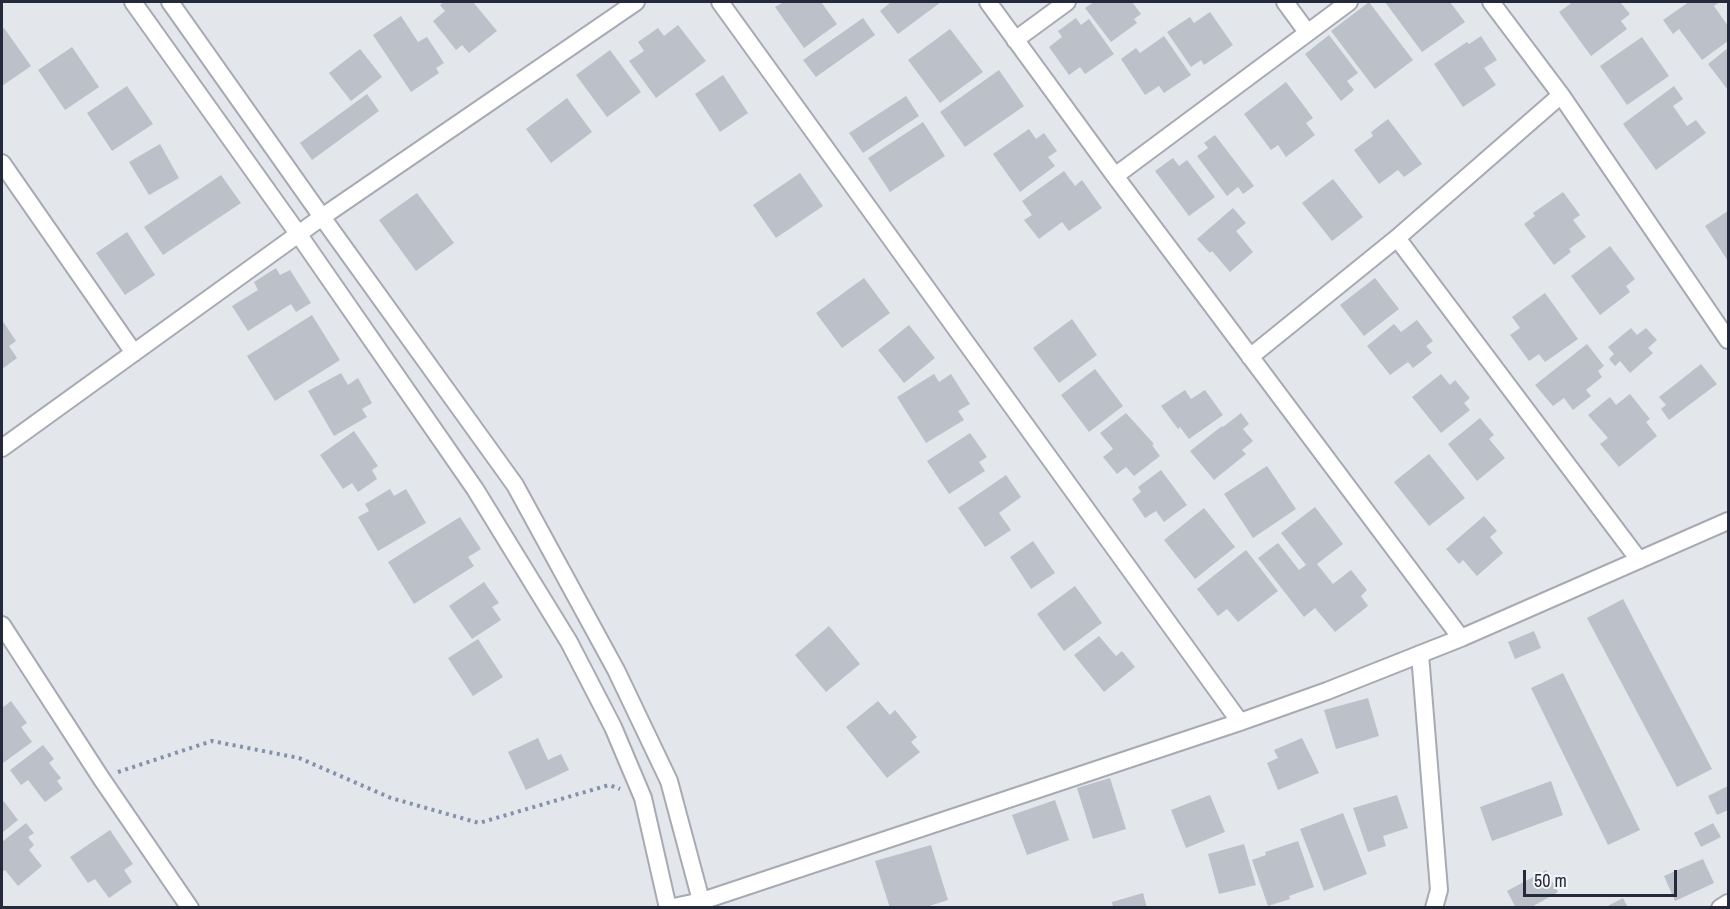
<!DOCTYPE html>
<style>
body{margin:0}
#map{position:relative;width:1730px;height:909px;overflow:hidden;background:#e3e6eb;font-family:"Archivo Narrow",sans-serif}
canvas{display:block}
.frame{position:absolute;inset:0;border:3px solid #24293b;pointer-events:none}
.scale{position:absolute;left:1523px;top:870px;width:154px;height:27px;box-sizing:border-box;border:3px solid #24293b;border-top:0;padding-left:8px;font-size:18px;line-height:21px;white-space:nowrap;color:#24293b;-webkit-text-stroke:4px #f3f5f8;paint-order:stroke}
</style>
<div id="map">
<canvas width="1730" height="909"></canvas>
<div class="frame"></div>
<div class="scale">50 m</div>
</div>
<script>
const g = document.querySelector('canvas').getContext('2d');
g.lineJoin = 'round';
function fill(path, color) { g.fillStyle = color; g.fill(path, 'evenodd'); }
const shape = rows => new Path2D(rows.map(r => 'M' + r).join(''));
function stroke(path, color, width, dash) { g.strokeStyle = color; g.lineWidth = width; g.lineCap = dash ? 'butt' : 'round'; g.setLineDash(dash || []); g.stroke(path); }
const building = shape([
 [444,2,473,2,497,31,469,53,462,45,456,50,433,21,445,11,440,5],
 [784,2,821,2,837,24,804,48,775,7],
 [891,2,941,2,898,34,880,11],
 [1094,2,1132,2,1141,14,1134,19,1137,23,1111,42,1085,8],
 [1369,2,1413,60,1375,89,1331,31],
 [1385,2,1450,2,1465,22,1422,52],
 [1573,2,1620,2,1630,14,1621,21,1627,29,1591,56,1559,12],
 [1689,2,1720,2,1714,6,1728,26,1728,41,1702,60,1679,29,1673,34,1663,20],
 [1210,12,1233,45,1204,65,1201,60,1191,67,1167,32,1190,17,1194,23],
 [401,16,418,42,427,37,444,63,436,68,439,73,411,92,373,35],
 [863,18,875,35,816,77,803,60],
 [1076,18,1081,25,1089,19,1114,54,1085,74,1080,67,1069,75,1049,47,1062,37,1058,31],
 [678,25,706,61,656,98,629,61,644,51,638,42,658,28,664,36],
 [4,28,31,66,2,86,2,29],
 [950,29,983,72,940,103,908,60],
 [1329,35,1358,73,1347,81,1354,90,1341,101,1305,54],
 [1164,36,1191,75,1164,93,1159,86,1145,95,1121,59,1136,48,1140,53],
 [1481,36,1497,60,1484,68,1496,85,1463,107,1434,64,1467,42,1469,44],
 [1642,37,1669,76,1627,105,1600,66],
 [72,47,99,87,65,110,38,70],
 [1728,48,1728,90,1708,64],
 [360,49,382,77,351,101,329,73],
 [610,50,641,92,607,117,576,75],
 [999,70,1024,106,965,147,940,112],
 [723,75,748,113,720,132,695,94],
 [1286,82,1313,118,1306,123,1315,135,1286,157,1278,145,1271,150,1244,114],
 [127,86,153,124,112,151,87,113],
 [1674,86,1683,99,1673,106,1687,126,1696,120,1706,133,1656,170,1623,124],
 [367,94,379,111,312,160,300,143],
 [906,96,919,116,863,153,849,133],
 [567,98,592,132,551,163,526,129],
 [1388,119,1422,164,1404,177,1398,170,1379,184,1354,150,1373,136,1371,132],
 [923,122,945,156,890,192,868,158],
 [1029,129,1036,139,1044,133,1057,151,1048,157,1055,166,1020,192,993,154],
 [1215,135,1254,186,1243,194,1238,187,1227,196,1197,156,1208,148,1204,143],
 [160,144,179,178,149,195,129,162],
 [1173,158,1179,166,1187,160,1215,197,1189,216,1155,171],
 [1064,171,1075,186,1082,180,1102,208,1069,231,1062,222,1039,239,1024,220,1032,215,1022,201],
 [800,173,823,206,776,238,753,205],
 [221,175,241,203,163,255,144,227],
 [1333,179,1363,217,1332,241,1302,203],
 [1563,192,1580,215,1573,220,1586,237,1569,249,1571,252,1554,265,1524,224,1535,216,1533,213],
 [417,193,454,243,416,271,379,220],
 [1233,208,1246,223,1236,231,1253,252,1230,272,1212,251,1210,253,1197,239],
 [1728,211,1728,261,1705,226],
 [127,232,155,275,125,295,96,253],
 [1610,246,1635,279,1626,286,1630,292,1600,315,1571,276],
 [276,268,280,275,290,270,311,303,296,312,291,304,248,331,232,306,258,290,254,282],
 [864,278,890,313,842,348,816,313],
 [1375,278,1399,309,1364,336,1340,305],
 [1545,293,1578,339,1545,362,1539,354,1529,361,1510,335,1520,328,1512,317],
 [312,315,340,360,275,401,247,356],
 [1072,319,1097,355,1059,383,1033,348],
 [2,320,16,341,9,346,17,358,2,369],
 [1417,320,1433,341,1426,346,1432,353,1413,368,1408,362,1390,375,1367,346,1394,324,1401,332],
 [909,325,935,358,904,383,878,350],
 [1631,328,1637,335,1646,328,1657,340,1648,348,1653,353,1630,373,1620,361,1615,366,1609,359,1614,354,1608,347],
 [1587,344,1604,366,1598,371,1602,377,1586,390,1591,396,1573,410,1564,398,1553,406,1535,385],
 [1701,364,1717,384,1669,420,1661,409,1666,405,1659,397],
 [1095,369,1123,406,1089,432,1061,395],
 [341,373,348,385,358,378,372,403,362,409,367,417,334,436,308,391],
 [934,374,939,382,951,374,970,404,958,411,964,420,926,443,897,397],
 [1441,374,1450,385,1455,380,1470,398,1464,403,1470,410,1441,433,1412,397],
 [1185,390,1191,399,1205,390,1223,415,1189,439,1180,427,1178,429,1161,406],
 [1630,394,1650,419,1646,422,1657,436,1619,467,1600,444,1608,438,1588,415,1610,397,1616,405],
 [1126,413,1154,444,1152,445,1160,456,1134,476,1126,467,1117,474,1103,457,1113,449,1100,433],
 [1241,413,1249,424,1243,429,1253,441,1242,450,1246,454,1214,480,1190,451,1222,426,1223,427],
 [1480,418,1494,435,1489,439,1505,458,1477,481,1448,444],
 [354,431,378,466,372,470,377,479,358,492,352,483,343,489,320,455],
 [970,433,987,457,979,462,985,471,949,494,927,461],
 [1429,454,1465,498,1429,526,1394,482],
 [1267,466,1296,509,1253,538,1224,494],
 [1161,470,1187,505,1164,522,1156,511,1145,518,1132,499,1141,492,1138,487],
 [1006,475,1021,497,999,513,1011,530,985,547,958,508],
 [390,489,394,496,406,489,426,523,378,551,358,517,369,511,365,504],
 [1315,507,1343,544,1317,564,1333,584,1351,570,1367,590,1361,596,1368,606,1335,632,1315,608,1304,617,1258,558,1278,543,1299,570,1306,565,1281,533],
 [1204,508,1235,547,1195,579,1164,540],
 [1484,516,1497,531,1490,537,1503,553,1477,576,1463,560,1459,564,1446,549],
 [460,517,481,549,468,557,474,566,414,604,388,562],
 [1033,541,1055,573,1031,589,1010,557],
 [1246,550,1278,591,1238,622,1227,609,1218,616,1197,589],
 [484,582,499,603,492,607,501,620,472,639,449,606],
 [1075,586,1102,623,1064,651,1037,614],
 [1623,599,1712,769,1677,787,1587,618],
 [829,626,860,664,826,692,795,655],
 [1534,631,1541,648,1515,659,1508,642],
 [1099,636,1116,656,1122,651,1135,667,1104,692,1074,655],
 [478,639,503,677,473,696,448,658],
 [1563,673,1640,830,1608,845,1531,688],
 [1368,698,1379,736,1336,749,1324,710],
 [11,701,27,723,21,727,32,742,3,763,2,761,2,708],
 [878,701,890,715,895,710,917,737,911,742,920,752,887,778,846,727],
 [538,738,548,760,561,754,569,770,526,790,508,752],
 [1302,738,1319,773,1278,790,1267,763,1278,758,1274,750],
 [43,745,54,759,49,763,61,778,57,781,63,789,45,802,28,780,21,785,10,770],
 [1110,778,1126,829,1093,839,1077,788],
 [1551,781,1563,815,1492,841,1480,807],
 [1728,786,1728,810,1717,815,1708,796],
 [1210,795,1225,832,1186,848,1171,810],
 [1397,795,1408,828,1383,836,1386,846,1368,852,1353,808],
 [2,799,18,820,3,832,2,830],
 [1055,800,1069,840,1027,855,1012,815],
 [1343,813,1367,874,1324,891,1300,829],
 [26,823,34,833,28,837,34,845,29,850,42,866,18,886,5,870,2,872,2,842],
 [1713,823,1721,837,1701,847,1694,833],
 [110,830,133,864,124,870,132,882,109,898,95,879,88,883,70,857],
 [1298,841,1314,887,1289,896,1290,899,1268,906,1252,860,1266,855,1265,852],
 [1244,844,1256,885,1219,894,1208,854],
 [931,845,948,900,923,908,890,908,875,861],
 [1703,859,1714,883,1675,901,1664,876],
 [1546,870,1558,892,1530,908,1516,908,1507,891],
 [1143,893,1147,908,1113,908,1112,902],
 [1623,898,1628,908,1604,908]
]);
const path = shape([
 [118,772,212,741,299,758,391,798,479,823,609,785,620,789]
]);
const minor = shape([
 [133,2,299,235,475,489,569,642,613,727,643,798,668,908],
 [170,2,322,217,515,485,616,670,669,781,703,908],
 [720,2,1240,722],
 [988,2,1115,176,1461,638],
 [1285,2,1307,32],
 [1491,2,1561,95,1728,340],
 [1015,40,1067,2],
 [2,163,134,353],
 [1115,176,1349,2],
 [1397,238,1639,560],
 [1250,357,1397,238,1561,95],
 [2,448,322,217,636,2],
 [2,625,101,778,190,908],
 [1420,654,1439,890,1434,908],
 [669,908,702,901,1240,722,1327,691,1461,638,1728,521],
 [1720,908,1728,903]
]);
fill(building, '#bbc0c9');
stroke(minor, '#a6aab3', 20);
stroke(path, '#8690ac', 4, [3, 4.5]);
stroke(minor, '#fff', 16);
</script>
